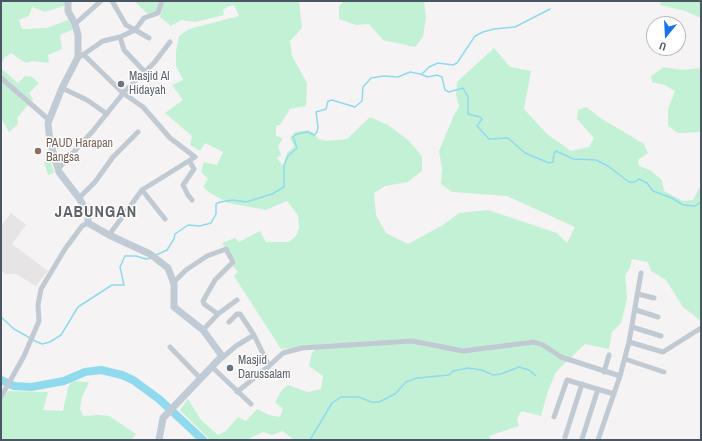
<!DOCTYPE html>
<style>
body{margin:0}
#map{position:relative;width:702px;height:441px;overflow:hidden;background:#f5f3f3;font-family:"Archivo Narrow",sans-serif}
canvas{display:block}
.frame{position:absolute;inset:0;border:2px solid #4a5661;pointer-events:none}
.north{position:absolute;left:646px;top:16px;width:40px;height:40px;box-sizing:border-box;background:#fff;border:1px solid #b7bbc0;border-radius:50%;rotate:198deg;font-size:11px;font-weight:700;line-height:16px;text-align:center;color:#4a5661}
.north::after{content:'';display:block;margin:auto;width:14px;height:18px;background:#1a73e8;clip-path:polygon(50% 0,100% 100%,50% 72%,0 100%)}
</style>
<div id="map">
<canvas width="702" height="441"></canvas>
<div class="frame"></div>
<div class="north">U</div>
</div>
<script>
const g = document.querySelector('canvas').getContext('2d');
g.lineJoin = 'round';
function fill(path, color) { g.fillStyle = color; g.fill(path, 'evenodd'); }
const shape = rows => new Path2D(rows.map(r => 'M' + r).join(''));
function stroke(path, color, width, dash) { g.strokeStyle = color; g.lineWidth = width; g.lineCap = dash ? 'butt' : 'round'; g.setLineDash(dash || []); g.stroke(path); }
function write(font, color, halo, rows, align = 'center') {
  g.font = font + ' "Archivo Narrow",sans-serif'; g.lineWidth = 3; g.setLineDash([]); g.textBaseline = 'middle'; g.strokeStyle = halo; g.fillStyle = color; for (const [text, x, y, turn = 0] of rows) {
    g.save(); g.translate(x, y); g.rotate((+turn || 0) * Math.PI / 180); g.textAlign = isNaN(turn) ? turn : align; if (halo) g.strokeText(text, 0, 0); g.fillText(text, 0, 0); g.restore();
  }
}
const education = shape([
 [11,213,26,225,12,244,48,271,36,286,16,274,6,274,1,271,1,226]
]);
const green = shape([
 [1,1,66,1,64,6,45,12,32,7,29,16,19,20,22,29,47,28,68,20,74,29,60,35,62,49,48,55,49,63,32,61,26,63,11,53,4,58,1,65],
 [134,1,161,1,157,12,148,14],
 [167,1,299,1,302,28,290,41,292,56,307,83,306,106,290,109,280,125,276,126,276,136,283,138,278,146,281,155,277,158,283,166,287,153,294,146,290,138,295,132,307,130,314,133,318,139,326,141,347,139,370,117,388,125,408,140,422,156,422,171,408,182,385,186,374,193,376,215,386,233,408,244,443,225,459,213,488,210,557,233,567,243,575,227,507,196,452,192,441,184,442,169,439,151,454,115,459,107,456,94,457,82,494,48,510,67,531,71,524,109,547,134,571,151,589,147,594,138,577,119,578,110,586,107,602,119,644,144,648,153,638,160,639,166,650,170,662,180,664,191,683,201,693,200,701,185,701,321,683,307,666,280,651,271,648,262,632,259,630,268,625,275,627,299,621,323,612,332,609,349,585,344,556,372,548,391,541,416,521,411,517,419,519,426,489,436,490,440,294,440,283,431,272,435,263,432,246,440,210,440,180,410,188,399,201,420,218,435,226,431,238,417,246,421,257,409,269,415,280,417,283,409,275,402,282,390,288,385,308,392,321,389,323,376,309,366,312,353,315,350,314,346,281,349,234,276,238,272,232,265,236,261,222,243,235,238,239,242,260,231,266,242,289,242,296,236,299,229,298,215,287,201,266,210,228,203,210,193,203,187,208,179,201,172,204,162,217,165,223,152,205,143,200,151,190,145,192,136,165,113,183,100,172,85,183,80,176,66,176,51,179,36,189,29,239,16,234,5,227,7,223,10,224,15,195,22,181,20,171,26,160,17,164,2],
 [344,1,424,1,426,17,423,37,415,47,383,40,369,24,356,25,339,19,339,6],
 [661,1,701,1,701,18,685,11,660,5],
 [664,67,682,70,701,68,701,132,678,133,668,126,668,109,675,91,665,85,652,82,651,76],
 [1,68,18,83,25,76,32,77,39,83,29,93,33,99,17,118,18,124,9,132,1,118],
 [50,159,54,173,48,175,44,161],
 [72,381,89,382,82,397,80,409,83,416,98,415,109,416,136,434,131,440,1,440,1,401,8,391,48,392,43,410,63,411,68,388]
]);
const stream = shape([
 [422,74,429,67,438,63,453,65,457,63,475,36,483,32,494,29,515,27,550,9],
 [156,255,167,250,174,239,175,234,188,225,200,226,211,223,216,214,216,204,220,202,233,200,246,202,272,194,284,187,284,165,288,156,297,148,293,137,297,134,308,132,314,135,317,132,318,127,316,112,326,109,328,101,332,100,355,107,362,101,363,87,371,78,384,76,398,77,410,72,420,74,428,77,437,75,442,77,445,90,449,92,463,88,468,97,468,114,480,117,482,119,477,126,489,139,508,138,525,153,549,163,553,162,554,154,556,151,573,159,596,160,608,166,629,182,635,182,639,179,647,183,653,191,672,198,683,205,695,206,701,202],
 [1,317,14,329,30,338],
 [33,340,42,344,50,342,61,335,78,307,112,285,124,285,120,267,125,256,136,256,146,259,151,258],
 [310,440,332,403,341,397,359,397,371,402,379,402,395,394,406,382,417,378,449,375,453,371,468,368,482,370,493,375,501,374,519,367,529,370,536,376]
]);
const river = shape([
 [1,380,14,386,31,387,64,381,85,372,101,370,122,375,133,380,159,399,203,440]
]);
const street = shape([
 [112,1,126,25,135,30,144,18,158,13,162,1],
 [75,24,101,1],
 [84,55,123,93,143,107,170,138,195,157,142,190,109,235],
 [81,56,103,41,120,37],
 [145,72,124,50,120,37,135,30,149,38],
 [1,78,48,119],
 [62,88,87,100,107,114],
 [190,162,194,169,183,185,188,195,192,200],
 [58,169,92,132,125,91,154,63,170,42],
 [142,190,165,219],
 [79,198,95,182,113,157,138,132],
 [174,282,186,270,207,256,226,249,233,262,215,280,203,301,204,304,218,314],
 [638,294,654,298],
 [636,310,658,317],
 [229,322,237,314,240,314,254,335,269,366,237,392],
 [632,327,661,336],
 [203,330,218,314,237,300],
 [629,342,641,273],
 [170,347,201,379],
 [222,358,236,346,254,335],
 [625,359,664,372],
 [269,366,283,353,302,348,412,341,463,351,534,342,543,345,561,357,620,376,629,342,663,352,701,328],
 [212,367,251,404],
 [604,372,609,355],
 [1,397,24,356,39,321,38,305,41,289,65,249,82,226,88,223],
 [554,417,567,380,614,394],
 [565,437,582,384],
 [582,439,598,389],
 [598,440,620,376]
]);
const secondary = shape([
 [68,1,68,11,75,24,78,35,78,57,62,88,48,123,50,142,59,172,79,198,88,214,88,223,109,235,150,254,168,268,174,284,174,307,203,330,222,356,163,418,159,440]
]);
const markers = [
 [121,84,4,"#6b7280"],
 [38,151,4,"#8d6e63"],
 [230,368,4,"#6b7280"]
];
const worshipNames = [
 ["Masjid Al",129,77],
 ["Hidayah",129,91],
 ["Masjid",238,361],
 ["Darussalam",238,375]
];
const educationNames = [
 ["PAUD Harapan",46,144],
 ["Bangsa",46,158]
];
const districtNames = [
 ["JABUNGAN",96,213]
];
fill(education, '#e6e4e5');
fill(green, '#c3f1d5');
stroke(stream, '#90daee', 1.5);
stroke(river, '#90daee', 8);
stroke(street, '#c1cad2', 5);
stroke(secondary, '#c1cbd6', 7);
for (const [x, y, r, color] of markers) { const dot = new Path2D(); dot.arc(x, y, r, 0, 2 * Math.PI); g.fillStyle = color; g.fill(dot); stroke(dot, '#fff', 1.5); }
write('12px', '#5b616d', '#fff', worshipNames, 'left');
write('12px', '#785e54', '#fff', educationNames, 'left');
g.letterSpacing = '1px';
write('bold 16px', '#5f6368', '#fff', districtNames);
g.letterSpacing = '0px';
</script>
